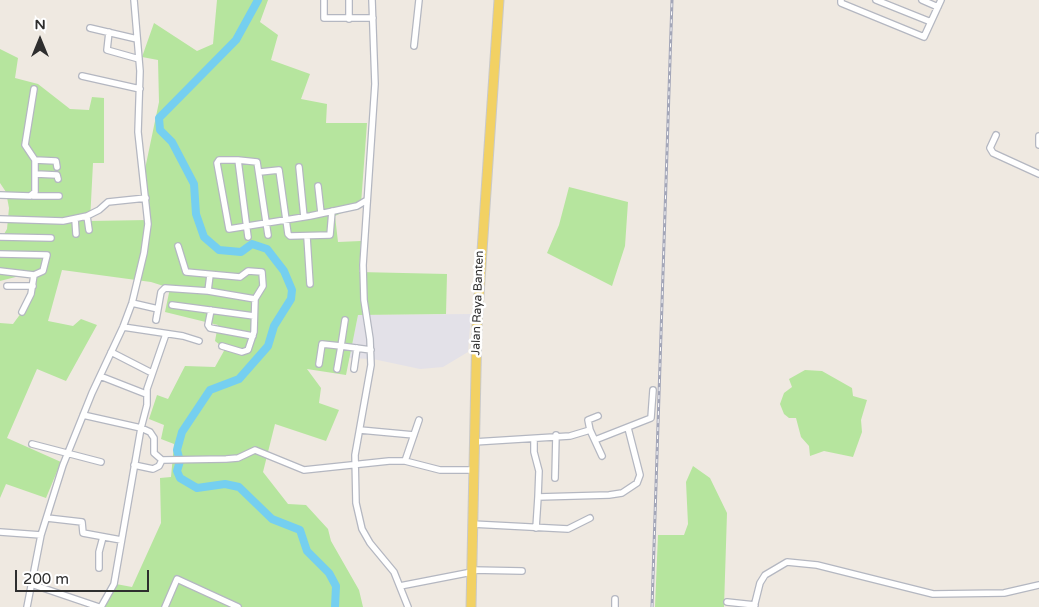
<!DOCTYPE html>
<style>
body{margin:0}
#map{position:relative;width:1039px;height:607px;overflow:hidden;background:#efe9e1;font-family:"Varela Round",sans-serif}
canvas{display:block}
.north{position:absolute;left:15px;top:15px;width:50px;height:50px;-webkit-text-stroke:4px #fff;paint-order:stroke;rotate:0deg;font-size:14px;font-weight:700;line-height:20px;text-align:center;color:#2e2e2e}
.north::after{content:'';display:block;margin:auto;width:18px;height:22px;background:#2e2e2e;clip-path:polygon(50% 0,100% 100%,50% 72%,0 100%)}
.scale{position:absolute;left:15px;top:570px;width:134px;height:22px;box-sizing:border-box;border:2px solid #2e2e2e;border-top:0;padding-left:6px;font-size:15px;line-height:18px;white-space:nowrap;color:#2e2e2e;-webkit-text-stroke:4px #fff;paint-order:stroke}
</style>
<div id="map">
<canvas width="1039" height="607"></canvas>
<div class="north">N</div>
<div class="scale">200 m</div>
</div>
<script>
const g = document.querySelector('canvas').getContext('2d');
g.lineJoin = 'round';
function fill(path, color) { g.fillStyle = color; g.fill(path, 'evenodd'); }
const shape = rows => new Path2D(rows.map(r => 'M' + r).join(''));
function stroke(path, color, width, dash) { g.strokeStyle = color; g.lineWidth = width; g.lineCap = dash ? 'butt' : 'round'; g.setLineDash(dash || []); g.stroke(path); }
function write(font, color, halo, rows, align = 'center') {
  g.font = font + ' "Varela Round",sans-serif'; g.lineWidth = 5; g.setLineDash([]); g.textBaseline = 'middle'; g.strokeStyle = halo; g.fillStyle = color; for (const [text, x, y, turn = 0] of rows) {
    g.save(); g.translate(x, y); g.rotate((+turn || 0) * Math.PI / 180); g.textAlign = isNaN(turn) ? turn : align; if (halo) g.strokeText(text, 0, 0); g.fillText(text, 0, 0); g.restore();
  }
}
const industrial = shape([
 [471,314,468,352,443,367,420,369,373,359,349,358,358,315]
]);
const green = shape([
 [217,0,268,0,260,22,278,35,271,60,310,74,301,99,327,104,326,123,367,123,361,204,335,216,338,242,361,241,359,272,447,274,446,314,358,315,346,375,307,369,321,388,319,403,339,410,326,441,275,424,263,472,288,504,306,505,328,529,331,541,359,590,363,607,100,607,116,584,132,587,161,523,160,478,171,477,174,444,161,439,164,425,149,419,157,395,168,399,185,366,215,367,225,349,215,341,218,325,165,312,170,288,151,282,62,270,48,321,73,326,81,319,97,325,66,381,37,369,7,438,61,462,46,498,6,484,0,498,0,323,13,324,27,305,35,272,0,281,0,241,7,229,9,208,6,192,0,183,0,49,18,58,15,78,38,84,70,109,89,110,92,97,104,98,104,163,93,163,90,221,148,220,145,169,159,102,158,60,142,57,154,23,197,51,213,44],
 [569,187,628,202,625,246,612,286,547,253,559,225],
 [805,370,822,371,852,388,853,396,867,400,861,420,862,432,853,457,824,451,810,456,809,446,801,437,796,418,789,418,784,414,780,404,784,393,792,387,789,379],
 [693,466,710,478,727,513,724,607,655,607,658,535,684,535,688,524,686,482]
]);
const river = shape([
 [258,0,236,40,159,118,160,130,172,142,194,184,196,214,204,237,219,250,241,252,252,244,267,249,284,271,292,290,291,299,274,326,268,346,239,379,210,390,182,432,177,450,180,461,177,471,180,478,197,488,225,484,239,487,272,519,300,530,307,551,329,573,336,586,335,607]
]);
const street = shape([
 [324,0,324,18,373,18],
 [372,0,375,84,363,265,364,300,370,339,371,365,355,455,356,503,362,529,370,543,394,572,408,607],
 [841,0,841,3,924,37,941,0],
 [876,0,931,22],
 [922,0,938,7],
 [349,19,349,0],
 [90,28,137,39],
 [109,32,107,50,139,59],
 [414,46,419,0],
 [82,76,140,89],
 [996,135,990,148,993,153,1039,174],
 [1039,136,1039,145],
 [35,160,56,161,57,167],
 [238,160,219,160,217,163,229,229,310,216,357,206,367,200],
 [299,167,304,217],
 [260,172,279,170,288,234,290,236,330,235,332,211],
 [36,174,57,175,58,179],
 [318,186,321,213],
 [0,195,30,196,35,192,35,160,25,145,34,89],
 [33,196,59,196],
 [87,216,89,230],
 [0,219,63,221,87,216,99,210,108,202,146,198],
 [75,219,76,234],
 [0,237,51,238],
 [248,237,238,160,257,162,268,235],
 [307,237,310,284],
 [178,246,186,272,240,277,248,271,262,272,263,286,255,299,254,332,248,350,242,352,222,346],
 [0,254,47,255,43,271,34,275],
 [0,271,34,275,31,294,22,312],
 [7,286,33,286],
 [208,291,210,275],
 [132,303,158,309,161,292,165,288,208,291,255,299],
 [172,305,254,316],
 [211,310,208,325,210,328,253,336],
 [156,320,158,309],
 [345,320,341,346,371,350],
 [123,327,183,336,199,341],
 [111,352,152,373],
 [319,364,322,344,341,346,337,369],
 [354,369,357,348],
 [100,376,146,394],
 [83,415,141,428,114,584,101,607],
 [360,430,414,435],
 [590,430,588,420,598,416],
 [534,440,534,452,539,471,538,497],
 [595,440,651,418,653,390],
 [474,442,570,436,590,430,602,456],
 [32,444,101,462],
 [162,460,154,453,154,438,150,432,141,428,147,405,147,389,166,334],
 [405,461,419,420],
 [134,465,153,469,159,466,162,460,226,459,238,458,255,450,304,470,389,461,405,461,440,470,473,470],
 [555,478,556,435],
 [47,518,82,522,83,533,121,540],
 [472,524,568,529,590,518],
 [536,528,538,497,609,495,622,493,637,483,640,475,628,428],
 [0,532,41,535],
 [99,568,99,552,103,537],
 [472,570,522,571],
 [31,584,99,607],
 [400,586,472,572],
 [615,599,615,607],
 [727,602,755,605],
 [755,603,760,583,765,575,787,562,817,565,933,594,1004,593,1039,585],
 [27,607,41,535,63,465,92,393,123,327,132,303,144,253,148,224,138,132,140,71,134,0],
 [165,607,177,579,238,607]
]);
const primary = shape([
 [471,607,477,325,499,0]
]);
const rail = shape([
 [652,607,672,0]
]);
const streetNames = [
 ["Jalan Raya Banten",478,303,-88]
];
fill(industrial, '#e3e1e8');
fill(green, '#b6e59e');
stroke(river, '#75cff0', 8);
stroke(street, '#b4b7c1', 8);
stroke(primary, '#c9c9c9', 11);
stroke(street, '#fff', 5.5);
stroke(primary, '#f2d163', 9);
stroke(rail, '#a3a6b8', 3);
stroke(rail, '#fff', 1, [4]);
write('12px', '#2e2e2e', '#fff', streetNames);
</script>
